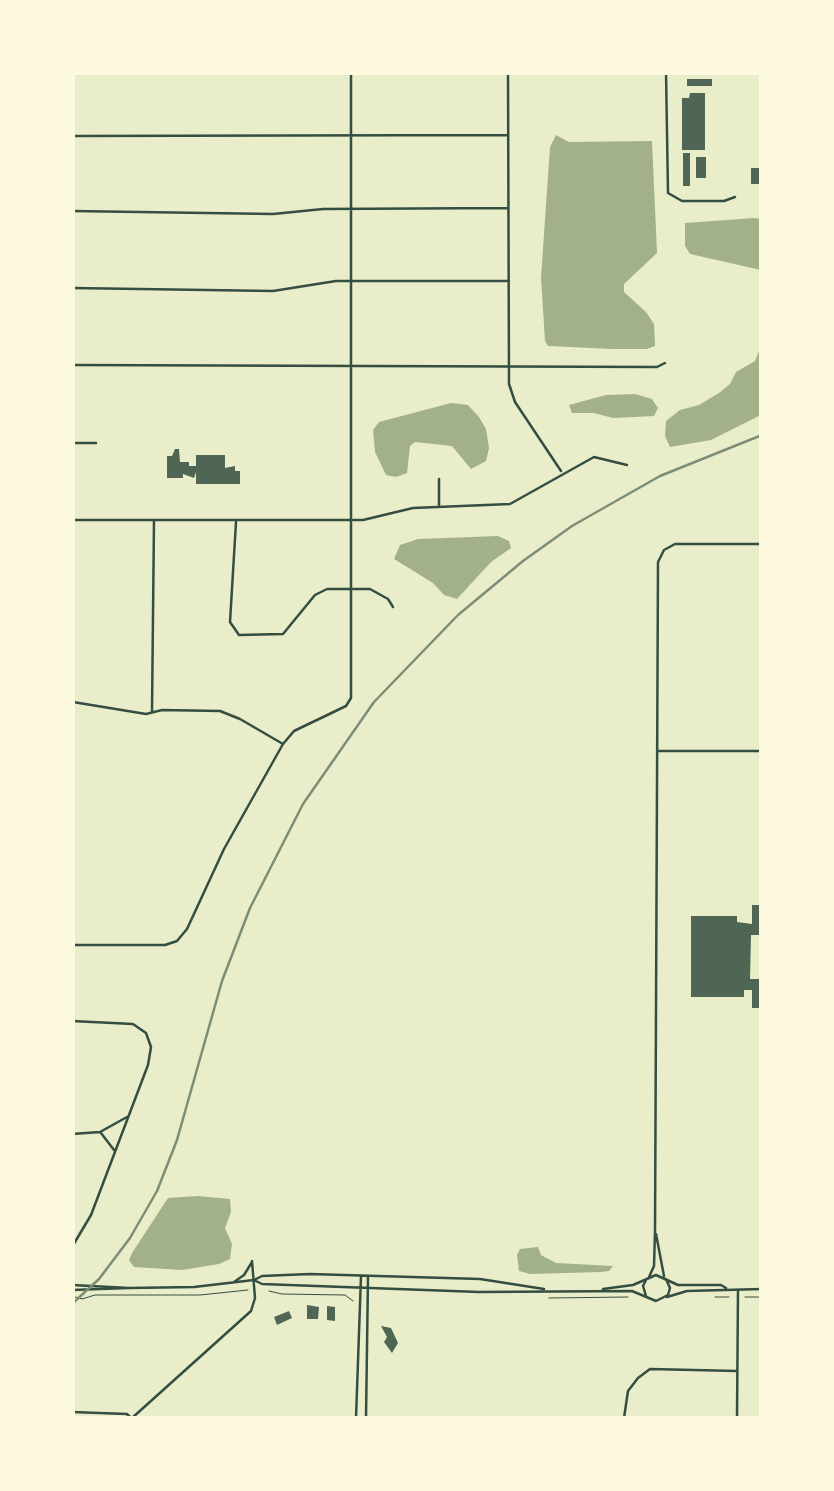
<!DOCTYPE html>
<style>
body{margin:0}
#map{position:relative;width:834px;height:1491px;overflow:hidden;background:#e9edc9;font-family:"Space Grotesk",sans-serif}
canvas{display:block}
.frame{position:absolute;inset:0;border:75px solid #fefae0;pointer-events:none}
</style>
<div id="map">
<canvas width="834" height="1491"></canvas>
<div class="frame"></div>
</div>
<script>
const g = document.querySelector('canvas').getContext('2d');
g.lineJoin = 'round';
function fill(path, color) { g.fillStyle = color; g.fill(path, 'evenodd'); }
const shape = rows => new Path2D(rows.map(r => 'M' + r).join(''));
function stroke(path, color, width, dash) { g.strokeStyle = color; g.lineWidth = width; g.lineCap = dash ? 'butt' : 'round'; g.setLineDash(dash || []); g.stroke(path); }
const water = shape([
 [556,135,569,142,652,141,657,253,624,284,624,292,646,312,654,324,655,346,647,349,612,349,548,346,545,341,541,278,550,147],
 [754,218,761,219,761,270,690,254,685,246,685,223],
 [761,346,761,415,711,440,670,447,665,436,666,421,680,410,699,405,719,393,730,384,736,372,755,361],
 [635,394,652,399,658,408,654,416,613,418,594,413,572,413,569,405,606,395],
 [451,403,468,405,479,417,486,429,489,448,486,461,471,469,452,446,415,442,410,446,407,473,396,477,386,475,375,452,373,430,379,422],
 [498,536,509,541,511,548,491,562,457,599,444,595,433,583,394,559,400,545,418,539],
 [198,1196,230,1199,231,1212,225,1228,232,1244,230,1259,219,1264,182,1270,134,1267,129,1260,132,1253,168,1198],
 [538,1247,541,1255,556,1263,613,1266,609,1271,601,1272,530,1274,519,1271,517,1255,520,1249]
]);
const building = shape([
 [687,79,712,79,712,86,687,86],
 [690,93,705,93,705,150,682,150,682,98,689,98],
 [683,153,690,153,690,186,683,186],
 [696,157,706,157,706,178,696,178],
 [751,168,762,168,762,184,751,184],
 [175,449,179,449,180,462,189,462,189,466,196,466,196,455,225,455,225,468,235,466,235,471,240,471,240,484,196,484,196,472,194,478,183,474,183,478,167,478,167,456,172,456],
 [752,905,762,905,762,935,751,935,750,979,762,979,762,1008,752,1008,752,990,744,990,744,997,691,997,691,916,737,916,737,922,752,924],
 [307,1305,319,1307,318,1319,307,1319],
 [327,1306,335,1307,335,1321,327,1320],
 [289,1311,292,1318,277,1325,274,1317],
 [381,1326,391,1328,398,1343,392,1353,384,1342,387,1337]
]);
const path = shape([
 [269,1291,282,1294,345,1295,353,1301],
 [72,1296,82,1299,95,1295,200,1295,248,1290],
 [715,1297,729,1297],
 [745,1297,762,1297],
 [549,1298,628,1297]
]);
const minor = shape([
 [508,72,509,384,515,402,561,471],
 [666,72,668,193,682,201,724,201,735,197],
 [72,136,508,135],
 [72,211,273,214,323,209,508,208],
 [72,288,273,291,336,281,509,281],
 [72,365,657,367,665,363],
 [72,443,96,443],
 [439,479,439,505],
 [72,520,363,520,413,508,510,504,594,457,627,465],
 [236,522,230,622,239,635,283,634,315,595,327,589,370,589,388,599,393,607],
 [73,594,73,702,146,714,162,710,220,711,240,719,283,744],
 [152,711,154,520],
 [658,751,762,751],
 [72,945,165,945,177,941,187,929,224,849,283,744,294,731,346,706,351,698,351,72],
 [72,1021,133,1024,146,1033,151,1047,148,1065,91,1215,72,1247],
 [101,1133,114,1150],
 [72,1134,100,1132,127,1117],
 [72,1412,127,1414,130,1417],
 [624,1418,628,1391,638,1378,650,1369,737,1371],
 [737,1418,738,1290]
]);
const tertiary = shape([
 [656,1234,664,1276],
 [649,1277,654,1266,655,1231,658,562,664,550,675,544,762,544],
 [254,1280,262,1284,479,1292,632,1291,656,1301,668,1295,670,1288,666,1279],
 [646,1280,643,1286,646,1296],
 [234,1282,244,1275,252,1262],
 [72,1285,129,1288,72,1290],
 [129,1288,194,1287,254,1280,262,1276,310,1274,480,1279,544,1289],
 [603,1289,633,1285,656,1275,678,1285,721,1285,726,1288],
 [667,1297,687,1291,762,1289],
 [132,1418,251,1311,255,1298,252,1261],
 [356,1418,361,1276],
 [366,1418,368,1277]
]);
const rail = shape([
 [72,1304,99,1279,130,1238,157,1191,177,1140,222,981,250,908,303,804,374,702,458,615,523,561,572,526,660,476,762,435]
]);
fill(water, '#a3b18a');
fill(building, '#4f6655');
stroke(path, '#344e41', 1);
stroke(minor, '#344e41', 2.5);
stroke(tertiary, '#344e41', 2.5);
stroke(rail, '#7c8e77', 2.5);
</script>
